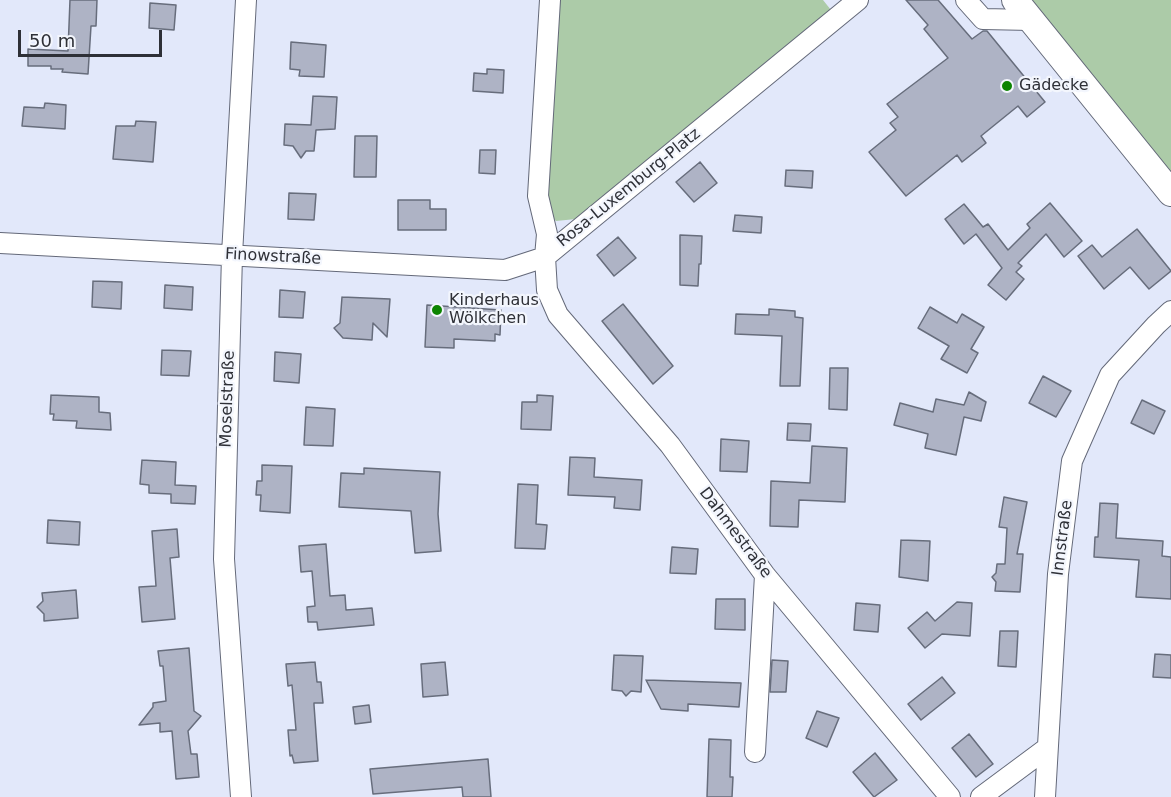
<!DOCTYPE html>
<meta charset="utf-8">
<style>
body{margin:0}
#map{position:relative;width:1171px;height:797px;overflow:hidden;background:#e2e8fa;font-family:"DejaVu Sans",sans-serif}
canvas{display:block}
.scale{position:absolute;left:18px;top:30px;width:144px;height:27px;box-sizing:border-box;border:3px solid #2e3037;border-top:0;padding-left:8px;font-size:18px;line-height:21px;white-space:nowrap;color:#2e3037;-webkit-text-stroke:4px #f3f6fd;paint-order:stroke}
</style>
<div id="map">
<canvas width="1171" height="797"></canvas>
<div class="scale">50 m</div>
</div>
<script>
const g = document.querySelector('canvas').getContext('2d');
g.lineJoin = 'round';
function fill(path, color) { g.fillStyle = color; g.fill(path, 'evenodd'); }
const shape = rows => new Path2D(rows.map(r => 'M' + r).join(''));
function stroke(path, color, width, dash) { g.strokeStyle = color; g.lineWidth = width; g.lineCap = dash ? 'butt' : 'round'; g.setLineDash(dash || []); g.stroke(path); }
function write(font, color, halo, rows, align = 'center') {
  g.font = font + ' "DejaVu Sans",sans-serif'; g.lineWidth = 4.5; g.setLineDash([]); g.textBaseline = 'middle'; g.strokeStyle = halo; g.fillStyle = color; for (const [text, x, y, turn = 0] of rows) {
    g.save(); g.translate(x, y); g.rotate((+turn || 0) * Math.PI / 180); g.textAlign = isNaN(turn) ? turn : align; if (halo) g.strokeText(text, 0, 0); g.fillText(text, 0, 0); g.restore();
  }
}
const green = shape([
 [556,0,823,0,831,10,576,219,556,221,543,208],
 [1015,0,1171,0,1171,193]
]);
const building = shape([
 [70,0,97,0,96,26,91,26,88,74,62,72,63,69,51,69,51,66,28,66,28,49,68,51,70,0],
 [906,0,938,0,972,39,983,31,987,31,1045,102,1027,117,1018,106,981,136,986,143,962,162,957,155,906,196,869,152,896,130,890,123,898,117,887,104,948,58,924,29,928,25,906,0],
 [150,3,176,5,174,30,149,28,150,3],
 [291,42,326,45,324,77,299,76,300,70,290,69,291,42],
 [487,69,504,70,503,93,473,91,474,73,487,74,487,69],
 [313,96,337,97,335,129,316,130,314,151,306,151,301,158,293,146,284,145,285,124,311,125,313,96],
 [45,103,66,105,65,129,22,126,24,107,44,108,45,103],
 [136,121,156,122,153,162,113,159,116,126,135,126,136,121],
 [355,136,377,136,376,177,354,177,355,136],
 [480,150,496,150,495,174,479,173,480,150],
 [700,162,717,183,694,202,676,182,700,162],
 [786,170,813,171,812,188,785,186,786,170],
 [289,193,316,194,314,220,288,219,289,193],
 [398,200,430,200,430,209,446,209,446,230,398,230,398,200],
 [1050,203,1082,241,1064,257,1046,234,1018,263,1022,266,1016,272,1024,279,1006,300,988,285,1002,268,976,234,964,244,945,219,964,204,983,227,988,224,1008,250,1030,228,1027,224,1050,203],
 [735,215,762,217,761,233,733,231,735,215],
 [1137,229,1171,271,1149,289,1130,267,1104,289,1078,256,1092,245,1102,257,1137,229],
 [680,235,702,236,701,264,699,264,698,286,680,285,680,235],
 [618,237,636,258,614,276,597,255,618,237],
 [93,281,122,282,121,309,92,307,93,281],
 [165,285,193,287,192,310,164,308,165,285],
 [280,290,305,292,303,318,279,317,280,290],
 [342,297,390,299,387,337,373,323,372,340,343,338,334,328,340,323,342,297],
 [623,304,673,366,653,384,602,321,623,304],
 [427,305,501,310,500,335,495,334,495,341,454,339,454,348,425,347,427,305],
 [930,307,957,323,962,314,984,327,971,349,978,353,967,373,941,359,949,346,918,328,930,307],
 [769,309,795,311,795,317,803,318,800,386,780,386,782,336,735,334,736,314,769,315,769,309],
 [162,350,191,351,189,376,161,375,162,350],
 [275,352,301,354,299,383,274,381,275,352],
 [830,368,848,368,847,410,829,409,830,368],
 [1043,376,1071,391,1056,417,1029,403,1043,376],
 [969,392,986,402,981,421,964,417,956,455,925,448,928,434,894,425,900,403,933,412,936,399,964,405,969,392],
 [51,395,99,397,99,412,110,413,111,430,76,428,77,421,53,420,54,414,50,414,51,395],
 [537,395,553,396,551,430,521,429,522,402,537,402,537,395],
 [1142,400,1165,411,1154,434,1131,423,1142,400],
 [306,407,335,409,333,446,304,445,306,407],
 [788,423,811,424,810,441,787,440,788,423],
 [721,439,749,441,747,472,720,471,721,439],
 [812,446,847,448,845,502,799,500,798,527,770,526,771,481,810,483,812,446],
 [570,457,595,458,594,477,642,480,640,510,614,508,615,497,568,495,570,457],
 [142,460,176,462,175,485,196,486,195,504,171,503,171,494,149,493,149,485,140,484,142,460],
 [262,465,292,466,290,513,260,511,261,495,256,495,257,481,262,481,262,465],
 [364,468,440,472,438,514,441,551,415,553,411,511,339,507,341,473,364,474,364,468],
 [518,484,538,485,536,524,547,525,545,549,515,548,518,484],
 [1004,497,1027,502,1017,554,1023,554,1020,592,995,591,996,582,992,577,996,573,997,564,1005,564,1007,528,999,527,1004,497],
 [1100,503,1118,504,1116,538,1163,541,1162,556,1171,557,1171,599,1136,597,1139,560,1094,557,1095,537,1098,537,1100,503],
 [48,520,80,522,79,545,47,543,48,520],
 [177,529,179,557,170,558,175,619,142,622,139,587,156,586,152,531,177,529],
 [901,540,930,541,928,581,899,577,901,540],
 [326,544,330,596,345,595,346,610,372,608,374,625,318,630,317,622,308,622,307,607,315,606,312,571,301,572,299,546,326,544],
 [672,547,698,549,696,574,670,573,672,547],
 [76,590,78,618,44,621,44,614,37,607,43,601,42,593,76,590],
 [716,599,745,599,745,630,715,629,716,599],
 [957,602,972,603,970,636,942,634,925,648,908,628,927,612,935,621,957,602],
 [856,603,880,605,878,632,854,630,856,603],
 [1000,631,1018,631,1016,667,998,666,1000,631],
 [189,648,194,711,201,716,188,731,191,754,197,754,199,777,176,779,172,731,160,732,160,723,139,725,153,707,153,703,166,701,163,666,160,666,158,651,189,648],
 [1155,654,1171,655,1171,678,1153,677,1155,654],
 [614,655,643,656,641,692,631,691,626,696,622,691,612,690,614,655],
 [772,660,788,661,786,692,770,692,772,660],
 [315,662,317,682,321,682,323,703,314,703,314,705,318,761,294,763,292,755,290,756,288,730,296,730,292,685,288,686,286,664,315,662],
 [445,662,448,695,423,697,421,664,445,662],
 [942,677,955,693,921,720,908,704,942,677],
 [646,680,741,683,739,707,688,704,688,711,661,709,646,680],
 [369,705,371,722,355,724,353,707,369,705],
 [817,711,839,718,827,747,806,738,817,711],
 [969,734,993,764,976,777,952,748,969,734],
 [709,739,731,740,730,777,733,777,732,797,707,797,709,739],
 [875,753,897,780,874,797,853,772,875,753],
 [488,759,491,797,463,797,462,787,373,794,370,769,488,759]
]);
const minor = shape([
 [550,0,538,196,547,234,545,257,858,0],
 [966,0,983,19,1031,20],
 [0,243,505,270,545,257,547,290,558,315,670,445,765,575,950,797],
 [755,752,765,575],
 [241,797,224,559,232,255,246,0],
 [981,797,1047,748],
 [1045,797,1058,574,1072,461,1110,375,1156,325,1171,311]
]);
const major = shape([
 [1015,0,1171,193]
]);
const markers = [
 [1007,86,6,"#0c8400"],
 [437,310,6,"#0c8400"]
];
const poiNames = [
 ["Gädecke",1019,86],
 ["Kinderhaus",449,301],
 ["Wölkchen",449,319]
];
const streetNames = [
 ["Rosa-Luxemburg-Platz",629,188,-39],
 ["Finowstraße",273,257,3],
 ["Moselstraße",228,399,-88],
 ["Dahmestraße",735,533,53],
 ["Innstraße",1063,538,-83]
];
fill(green, '#accba8');
fill(building, '#aeb3c5');
stroke(building, '#676d7c', 1.5);
stroke(minor, '#646979', 22);
stroke(major, '#646979', 28);
stroke(minor, '#fff', 20);
stroke(major, '#fff', 26);
for (const [x, y, r, color] of markers) { const dot = new Path2D(); dot.arc(x, y, r, 0, 2 * Math.PI); g.fillStyle = color; g.fill(dot); stroke(dot, '#f3f6fd', 2); }
write('16px', '#2e3037', '#f3f6fd', poiNames, 'left');
write('16px', '#2e3037', '#f3f6fd', streetNames);
</script>
